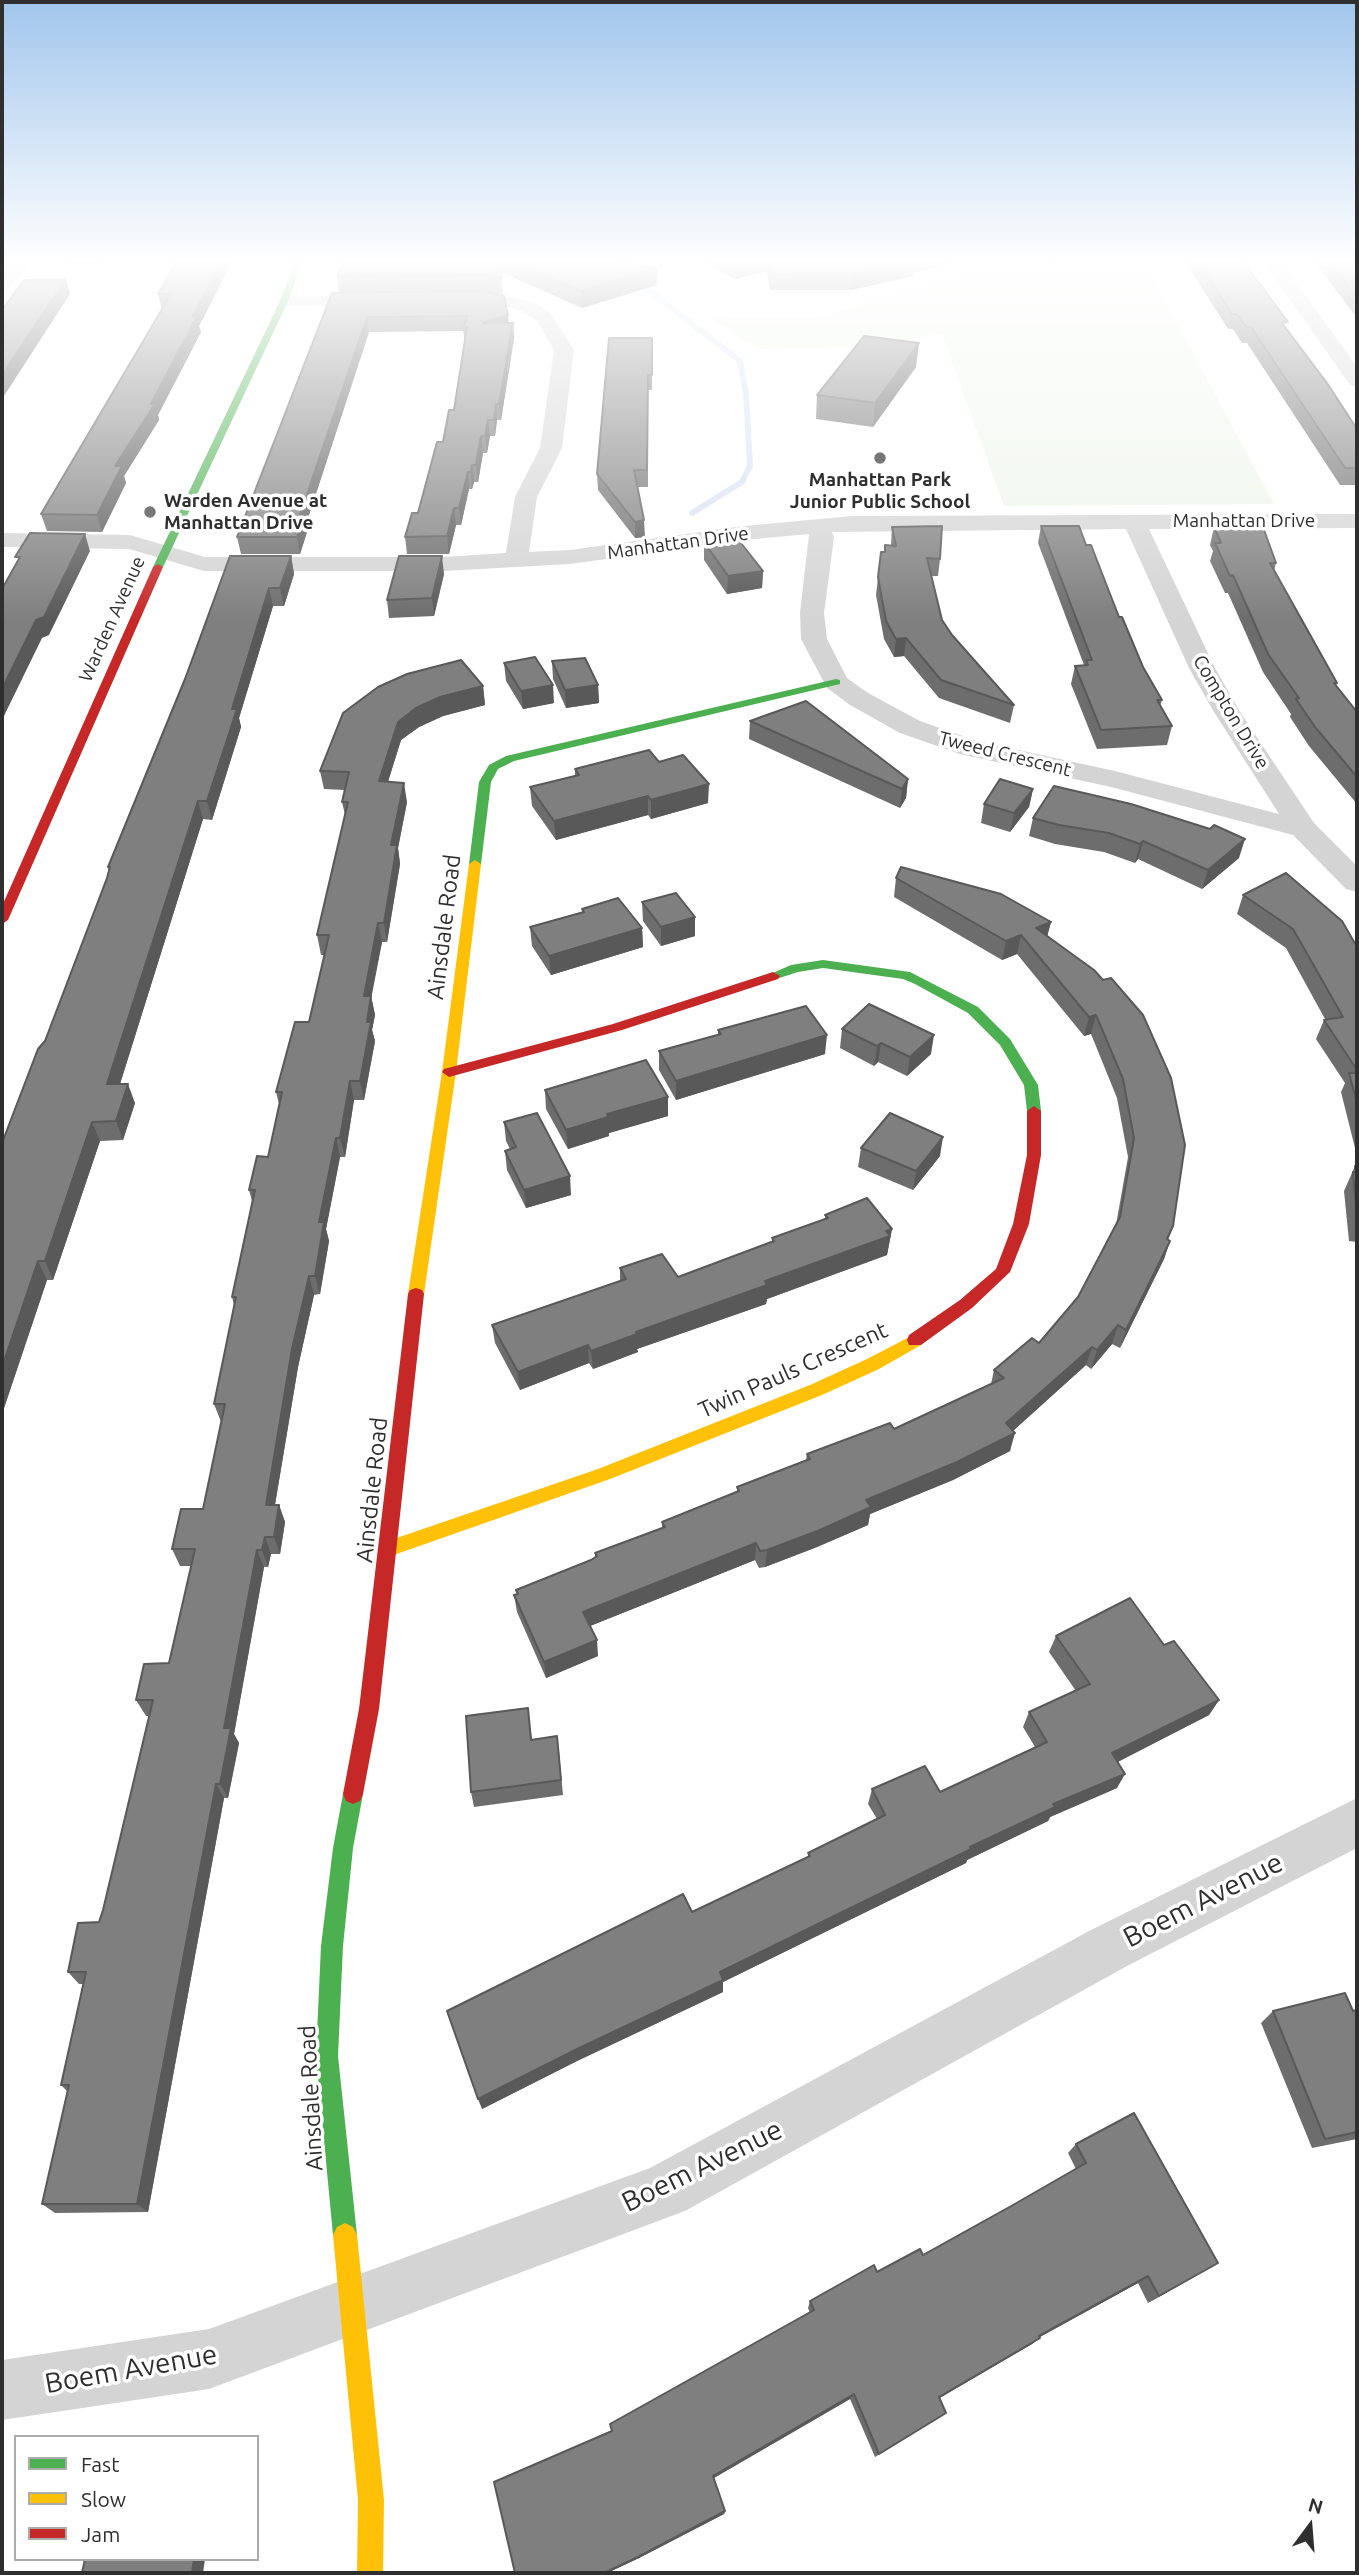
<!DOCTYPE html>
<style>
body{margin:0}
#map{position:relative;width:1359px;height:2575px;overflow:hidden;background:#fff;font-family:Ubuntu,sans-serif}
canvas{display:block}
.frame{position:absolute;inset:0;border:4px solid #2f2f2f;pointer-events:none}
.legend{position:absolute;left:14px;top:2435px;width:245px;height:126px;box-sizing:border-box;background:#fff;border:2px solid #acacac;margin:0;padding:9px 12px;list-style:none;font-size:21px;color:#2f2f2f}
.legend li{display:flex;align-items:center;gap:14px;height:35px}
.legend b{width:35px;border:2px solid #acacac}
.north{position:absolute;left:1275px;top:2491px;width:70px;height:70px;-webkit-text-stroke:5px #fff;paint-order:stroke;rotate:16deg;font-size:19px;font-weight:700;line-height:28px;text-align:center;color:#2f2f2f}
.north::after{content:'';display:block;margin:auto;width:24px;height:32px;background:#2f2f2f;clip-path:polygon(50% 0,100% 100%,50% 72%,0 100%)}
</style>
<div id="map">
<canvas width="1359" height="2575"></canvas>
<div class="frame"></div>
<ul class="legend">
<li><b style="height:9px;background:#4caf50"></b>Fast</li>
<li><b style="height:9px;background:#ffc107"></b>Slow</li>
<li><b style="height:9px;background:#c62828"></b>Jam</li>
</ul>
<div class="north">N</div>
</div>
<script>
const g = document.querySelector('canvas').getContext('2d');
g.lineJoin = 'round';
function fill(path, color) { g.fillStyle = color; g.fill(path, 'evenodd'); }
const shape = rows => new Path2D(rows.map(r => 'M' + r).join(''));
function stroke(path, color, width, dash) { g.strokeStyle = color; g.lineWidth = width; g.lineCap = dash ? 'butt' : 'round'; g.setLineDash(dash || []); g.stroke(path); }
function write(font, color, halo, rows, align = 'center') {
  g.font = font + ' Ubuntu,sans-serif'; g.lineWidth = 7; g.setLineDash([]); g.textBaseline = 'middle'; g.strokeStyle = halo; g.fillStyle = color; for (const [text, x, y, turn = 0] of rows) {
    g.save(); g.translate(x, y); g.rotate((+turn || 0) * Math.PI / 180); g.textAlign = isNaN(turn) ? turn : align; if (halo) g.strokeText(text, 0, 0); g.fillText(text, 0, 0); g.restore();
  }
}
const green = shape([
 [1090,260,1143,260,1274,504,1004,506,942,334,857,347,760,349,707,317,816,318,967,272]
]);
const stream = shape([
 [610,260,740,361,746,394,750,466,742,482,692,513]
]);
const street = shape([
 [16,260,35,260,8,289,2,290,2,275,16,260],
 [1262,260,1280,260,1357,367,1357,387,1350,385,1262,260],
 [453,294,513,297,540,305,551,314,574,350,562,448,537,497,529,552,570,550,744,526,852,516,1357,514,1357,528,1149,529,1215,668,1240,712,1314,823,1357,866,1357,892,1346,889,1293,835,1111,787,960,754,900,733,850,705,827,688,801,639,800,613,809,534,744,540,570,564,443,571,204,571,129,549,2,547,2,533,130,535,205,557,443,557,506,553,515,497,540,448,554,350,537,321,526,313,511,307,447,303,444,299,447,295,453,294],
 [1126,529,1189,668,1214,712,1279,814,1115,771,977,741,920,721,868,693,847,678,827,639,824,613,834,537,832,532,1126,529],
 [379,295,388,300,385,304,284,306,275,301,284,296,379,295],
 [1357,1798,1357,1848,1127,1966,685,2211,209,2389,2,2420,2,2360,209,2329,650,2168,1091,1930,1357,1798]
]);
const fast = shape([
 [295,260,303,260,288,301,163,567,155,569,153,567,280,301,295,260],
 [836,679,840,680,840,684,514,761,498,769,491,782,481,864,475,868,469,864,479,782,489,765,506,756,836,679],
 [823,960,910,972,978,1007,1010,1039,1038,1085,1041,1111,1039,1115,1029,1115,1027,1111,1024,1085,1000,1045,968,1013,915,984,903,979,823,968,798,972,773,980,766,976,791,965,823,960],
 [353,1784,360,1787,363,1794,353,1848,343,1946,338,2056,357,2235,353,2243,345,2247,337,2243,333,2235,316,2056,321,1946,333,1848,343,1794,346,1787,353,1784]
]);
const slow = shape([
 [475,860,481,864,456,1072,424,1294,422,1298,416,1300,410,1298,408,1294,442,1072,469,864,475,860],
 [915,1334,921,1335,923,1340,921,1345,879,1369,822,1395,610,1479,388,1557,382,1555,379,1549,382,1543,598,1469,810,1385,867,1359,915,1334],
 [345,2223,353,2227,357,2235,384,2500,383,2573,357,2573,358,2500,333,2235,337,2227,345,2223]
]);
const jam = shape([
 [158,564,163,567,8,920,2,924,2,906,153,567,158,564],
 [773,972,780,976,778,979,622,1030,449,1077,442,1072,444,1069,613,1024,773,972],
 [1034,1106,1041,1111,1041,1155,1029,1224,1010,1272,972,1308,921,1345,909,1345,907,1340,909,1335,960,1300,996,1269,1013,1224,1027,1155,1027,1111,1034,1106],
 [416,1288,422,1290,424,1294,379,1709,363,1794,360,1801,353,1804,346,1801,343,1794,359,1709,408,1294,410,1290,416,1288]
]);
const wall = shape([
 [64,260,104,260,102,264,65,264],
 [177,260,233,260,199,326,201,332,158,415,159,420,124,476,126,483,102,532,47,531,41,514,162,310,158,294],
 [343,260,590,260,657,285,582,308,501,272,503,295,482,291,508,315,508,323,513,323,514,338,501,420,497,420,495,436,490,436,487,453,483,453,478,482,474,482,472,489,469,489,461,525,456,525,449,554,407,554,405,537,418,513,454,410,465,344,464,331,369,332,306,524,307,532,300,554,241,554,237,537,339,293,337,276],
 [700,260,962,260,913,273,913,276,851,290,770,290,767,271,735,279],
 [1184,260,1242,260,1286,328,1357,429,1357,485,1340,485,1247,343,1242,343,1233,329,1228,329],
 [1313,260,1357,260,1357,318],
 [652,338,652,390,648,390,648,487,637,487,645,537,635,538,598,490,597,474],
 [916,367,873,427,816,419,817,395],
 [1041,526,1086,545,1143,667,1162,700,1160,706,1172,726,1167,745,1097,749,1071,684,1075,666,1084,665,1038,543],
 [892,527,940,559,938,576,931,576,942,620,952,635,1014,705,1010,723,939,698,904,656,894,657,884,639,876,595,881,552,885,552,891,545],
 [1214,527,1276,563,1274,571,1337,683,1336,686,1357,712,1357,804,1309,746,1290,717,1291,714,1263,672,1228,593,1225,593,1210,561,1213,551,1210,545],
 [704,542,763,571,762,588,727,594,704,560],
 [291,556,294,574,284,606,273,606,239,718,241,727,212,820,203,819,120,1084,135,1103,123,1140,100,1141,53,1280,47,1280,2,1414,2,1143,45,1041,107,878,109,871,108,867,185,679],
 [444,574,434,616,389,618,387,600],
 [552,661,598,685,599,703,566,708,553,679],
 [504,663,554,703,523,709,506,681],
 [483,686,485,705,443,716,419,727,401,740,388,782,407,802,398,848,400,864,387,942,382,942,371,996,375,1015,372,1030,375,1041,364,1100,354,1100,345,1157,340,1157,326,1229,329,1241,320,1294,314,1295,298,1367,275,1505,279,1505,285,1522,280,1554,271,1554,268,1567,264,1567,234,1734,239,1743,228,1798,224,1798,148,2212,55,2213,42,2204,68,2092,61,2085,83,1984,79,1984,68,1972,99,1922,103,1910,149,1716,146,1716,136,1700,169,1663,191,1566,180,1566,172,1549,203,1509,221,1422,214,1404,234,1305,232,1297,252,1201,249,1190,268,1157,279,1104,276,1092,309,1022,324,955,321,955,317,935,345,815,342,802,345,790,324,789,320,771],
 [750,721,908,779,906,798,900,808,749,739],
 [659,762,708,803,651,819,648,815,556,840,532,806,530,787,575,776,575,769],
 [1033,789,1029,807,1010,832,981,823,984,804],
 [1033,818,1239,858,1202,889,1138,859,1135,863,1104,852,1055,844,1029,836],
 [896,878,1051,922,1047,936,1094,970,1173,1226,1168,1240,1170,1241,1164,1259,1120,1348,1112,1344,1091,1369,1086,1365,1013,1431,1010,1451,953,1480,870,1514,868,1525,817,1547,765,1567,759,1568,755,1560,590,1626,598,1656,546,1678,517,1612,514,1595,517,1594,516,1590,591,1560,595,1557,595,1553,662,1528,662,1522,737,1491,737,1487,806,1460,807,1454,894,1429,991,1384,994,1370,1039,1343,1078,1297,1116,1225,1128,1157,1117,1098,1091,1034,1084,1036,1017,954,1002,960,894,897],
 [1243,895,1357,947,1357,1156,1341,1092,1345,1083,1316,1039,1324,1020,1325,1019,1286,948,1237,914],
 [642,902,695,936,661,946,643,921],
 [582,909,642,928,643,947,551,975,532,946,530,927,582,912],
 [842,1029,931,1054,907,1076,878,1062,874,1066,840,1048],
 [718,1030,825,1054,676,1100,659,1070,659,1051,718,1035],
 [545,1090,668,1116,609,1133,609,1136,568,1149,546,1109],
 [504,1122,571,1195,526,1208,507,1170,505,1151,510,1149,506,1141],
 [861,1148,940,1156,913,1190,858,1167],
 [1355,1166,1357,1166,1357,1242,1349,1241,1344,1191],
 [825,1215,892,1229,887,1255,767,1299,766,1304,637,1349,638,1352,593,1369,589,1363,520,1390,495,1343,492,1325,620,1281,620,1268,678,1277,772,1242,772,1238,825,1220],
 [1056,1636,1164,1645,1219,1700,1209,1715,1118,1762,1117,1788,1050,1817,1048,1821,967,1860,966,1863,723,1982,723,1992,577,2061,482,2109,692,1912,808,1857,808,1853,877,1819,868,1804,872,1789,940,1792,1035,1747,1023,1727,1029,1712,1076,1691,1049,1652],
 [528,1708,532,1740,559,1751,563,1795,474,1807,471,1792],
 [1357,2010,1357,2139,1312,2148,1261,2023,1273,2011,1353,2011],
 [1076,2144,1218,2263,1148,2303,1138,2283,1039,2337,1032,2344,939,2398,940,2417,875,2457,850,2399,714,2478,725,2511,724,2514,639,2558,607,2573,515,2573,612,2431,810,2313,808,2308,810,2301,877,2272,923,2255,1013,2205,1076,2169,1068,2153]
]);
const shadedWall = shape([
 [222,260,233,260,199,326,201,332,158,415,159,420,124,476,126,483,102,532,97,515,115,466,151,404,193,316],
 [745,260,768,260,767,271,735,279,736,262],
 [911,260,962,260,913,273,913,276,851,290,852,273],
 [657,268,657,285,582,308,581,291],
 [66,279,70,294,2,399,2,375],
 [508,315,509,331,483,323],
 [367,317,369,332,306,524,307,532,300,554,297,537,300,515],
 [513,323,514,338,501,420,499,404],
 [467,327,465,344,463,329],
 [919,343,916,367,873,427,875,403],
 [496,404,497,420,495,436,494,420],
 [488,420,490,436,487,453,485,436],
 [481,436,483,453,478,482,476,465],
 [472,465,474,482,472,489,471,472],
 [468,472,469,489,461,525,459,508],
 [454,508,456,525,449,554,447,536],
 [644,520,645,537,635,538,635,522],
 [85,534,90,551,49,635,42,638,2,720,2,689,36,620],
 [291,556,294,574,284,606,280,588],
 [442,556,444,574,434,616,432,598],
 [763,571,762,588,727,594,728,576],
 [269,588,273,606,239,718,241,727,212,820,207,801,232,709],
 [906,638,904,656,894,657,896,639],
 [553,685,554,703,523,709,521,691],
 [598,685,599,703,566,708,565,690],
 [483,686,485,705,443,716,419,727,401,740,382,800,379,781,398,722,416,708,440,697],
 [908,779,906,798,900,808,902,789],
 [404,783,407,802,398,848,400,864,387,942,384,923,391,845],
 [709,784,708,803,651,819,651,800],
 [1033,789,1029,807,1010,832,1014,813],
 [648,796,648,815,556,840,554,821],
 [198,801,203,819,114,1103,107,1084],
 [1245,839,1239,858,1202,889,1208,870],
 [1143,841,1138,859,1135,863,1140,844],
 [695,917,695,936,661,946,661,927],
 [1051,922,1046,941,1036,928],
 [378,923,382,942,368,1015,364,996],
 [642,928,643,947,551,975,549,956],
 [1021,935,1017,954,1002,960,1006,941],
 [371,996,375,1015,372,1030,375,1041,364,1100,360,1081,367,1022],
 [1096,1015,1091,1034,1084,1036,1089,1017],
 [827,1035,825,1054,676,1100,676,1081],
 [934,1035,931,1054,907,1076,910,1057],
 [881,1043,878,1062,874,1066,877,1046],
 [350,1081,354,1100,345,1157,340,1138],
 [128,1084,135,1103,123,1140,116,1121],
 [668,1097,668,1116,609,1133,609,1136,568,1149,566,1130,607,1114],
 [92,1122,100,1141,53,1280,45,1261],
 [943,1137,940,1156,913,1190,916,1171],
 [336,1138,340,1157,326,1229,329,1241,320,1294,315,1276,319,1222],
 [570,1176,571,1195,526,1208,524,1190],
 [892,1229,887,1255,767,1299,766,1304,637,1349,638,1352,593,1369,591,1351,636,1332,765,1281],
 [1170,1241,1164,1259,1120,1348,1126,1330],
 [38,1261,47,1280,2,1414,2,1367],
 [309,1276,314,1295,298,1367,272,1522,266,1505,292,1349],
 [1118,1325,1112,1344,1091,1369,1097,1350],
 [588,1345,589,1363,520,1390,518,1372],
 [1092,1347,1086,1365,1005,1438,1015,1433,1010,1451,953,1480,870,1514,868,1525,817,1547,765,1567,767,1550,866,1500,1006,1423],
 [279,1505,285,1522,280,1554,274,1537],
 [265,1537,271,1554,268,1567,262,1550],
 [756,1543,755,1560,585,1628,583,1612],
 [257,1550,264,1567,234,1734,239,1743,228,1798,220,1784,224,1728],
 [597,1640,598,1656,546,1678,544,1662],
 [1219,1700,1209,1715,1105,1768,1112,1753],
 [1125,1774,1117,1788,1050,1817,1048,1821,967,1860,966,1863,723,1982,723,1992,577,2061,482,2109,478,2099,720,1972,970,1847,1053,1804],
 [216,1784,224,1798,148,2212,137,2204],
 [1218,2263,1206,2270,1148,2303,1159,2296],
 [1148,2276,1138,2283,1031,2342,1039,2336],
 [1040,2338,1032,2344,933,2402,939,2397],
 [854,2394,850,2399,712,2479,713,2476],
 [725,2511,724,2514,639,2558,607,2573,604,2573],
 [194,2559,205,2559,203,2573,192,2573]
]);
const building = shape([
 [177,260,222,260,193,316,197,316,151,404,155,404,115,466,122,466,97,515,41,514,171,294,158,294,177,260],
 [343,260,499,260,502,278,482,275,337,276,343,260],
 [509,260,590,260,657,268,581,291,509,260],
 [731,260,745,260,736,262,731,260],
 [769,260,911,260,852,273,771,274,769,260],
 [1197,260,1242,260,1288,322,1282,323,1327,383,1357,429,1357,468,1345,468,1251,327,1246,327,1237,314,1232,314,1197,260],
 [1329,260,1357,260,1357,297,1329,260],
 [66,279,2,375,2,310,24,280,66,279],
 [481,291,504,296,508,315,483,323,513,323,499,404,496,404,494,420,488,420,485,436,481,436,476,465,472,465,471,472,468,472,459,508,454,508,447,536,405,537,412,513,418,513,437,442,443,442,449,410,454,410,467,327,463,329,467,316,367,317,300,515,304,515,297,537,237,537,332,293,481,291],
 [864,336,919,343,875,403,817,395,864,336],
 [609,338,652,338,652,375,648,375,647,470,634,470,644,520,635,522,597,474,609,338],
 [942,526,940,559,927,558,942,620,952,635,1014,705,941,680,906,638,896,639,886,621,878,577,881,552,885,552,885,545,896,546,892,527,942,526],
 [1041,526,1079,526,1086,545,1091,545,1119,617,1122,617,1143,667,1162,700,1157,700,1172,726,1101,730,1075,666,1088,665,1086,660,1092,660,1041,526],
 [1214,527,1263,527,1276,563,1270,563,1337,683,1334,683,1357,712,1357,777,1315,727,1296,699,1299,698,1268,654,1233,575,1230,576,1215,543,1221,543,1214,527],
 [30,533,85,534,44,617,36,620,2,689,2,589,20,557,15,557,30,533],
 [737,538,763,571,728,576,704,542,737,538],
 [230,556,291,556,280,588,269,588,232,709,237,709,207,801,198,801,107,1084,128,1084,116,1121,92,1122,45,1261,38,1261,2,1367,2,1143,38,1049,45,1041,107,878,110,867,108,867,185,679,230,556],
 [399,556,442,556,432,598,387,600,399,556],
 [535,657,553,685,521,691,504,663,535,657],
 [585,658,598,685,565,690,552,661,585,658],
 [461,660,483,686,440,697,416,708,398,722,379,781,404,783,391,845,397,845,384,923,378,923,364,996,371,996,367,1022,371,1022,360,1081,350,1081,340,1138,336,1138,319,1222,324,1222,315,1276,309,1276,292,1349,266,1505,279,1505,274,1537,265,1537,262,1550,257,1550,224,1728,231,1728,220,1784,216,1784,137,2204,42,2204,69,2085,61,2085,86,1972,68,1972,78,1923,99,1922,103,1910,153,1700,136,1700,144,1664,169,1663,195,1549,172,1549,181,1509,203,1509,225,1404,214,1404,236,1297,232,1297,255,1190,249,1190,257,1156,268,1157,282,1092,276,1092,295,1022,309,1022,329,935,317,935,348,802,342,802,349,772,320,771,343,713,378,687,407,674,461,660],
 [806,701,908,779,902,789,750,721,806,701],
 [649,750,659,762,683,755,709,784,651,800,648,796,554,821,530,787,579,775,575,769,649,750],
 [1000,779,1033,789,1014,813,984,804,1000,779],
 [1054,786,1131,804,1210,829,1214,825,1245,839,1208,870,1143,841,1140,844,1109,833,1059,825,1033,818,1054,786],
 [901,867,1001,894,1051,922,1036,928,1094,970,1103,980,1111,978,1143,1015,1171,1078,1185,1145,1173,1226,1167,1239,1170,1241,1126,1330,1118,1325,1097,1350,1092,1347,1006,1423,1015,1433,957,1462,866,1500,871,1507,820,1530,767,1550,760,1551,756,1543,583,1612,597,1640,544,1662,514,1595,518,1594,516,1590,591,1560,597,1556,595,1553,665,1527,662,1522,739,1491,737,1487,810,1459,807,1454,890,1423,894,1429,1004,1378,994,1370,1032,1338,1039,1343,1078,1297,1120,1217,1134,1138,1123,1079,1096,1015,1089,1017,1021,935,1006,941,896,878,901,867],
 [1286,873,1342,921,1357,947,1357,1070,1324,1020,1343,1017,1293,929,1243,895,1286,873],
 [676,893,695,917,661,927,642,902,676,893],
 [618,898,642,928,549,956,530,927,584,912,582,909,618,898],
 [869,1004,934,1035,910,1057,881,1043,877,1046,842,1029,869,1004],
 [806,1006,827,1035,676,1081,659,1051,721,1034,718,1030,806,1006],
 [646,1060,668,1097,607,1114,608,1117,566,1130,545,1090,646,1060],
 [1349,1073,1357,1073,1357,1103,1349,1073],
 [537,1113,570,1176,524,1190,505,1151,516,1147,504,1122,537,1113],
 [890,1113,943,1137,916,1171,861,1148,890,1113],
 [1355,1166,1357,1166,1357,1217,1353,1172,1356,1173,1355,1166],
 [867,1198,892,1229,886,1231,890,1236,765,1281,767,1285,636,1332,637,1334,591,1351,588,1345,518,1372,492,1325,626,1279,620,1268,662,1254,678,1277,774,1241,772,1238,828,1218,825,1215,867,1198],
 [1130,1598,1164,1645,1174,1641,1219,1700,1112,1753,1125,1774,1053,1804,1055,1807,970,1847,971,1849,720,1972,723,1980,575,2050,478,2099,447,2011,683,1894,692,1912,810,1856,808,1853,885,1815,872,1789,925,1766,940,1792,1047,1742,1029,1712,1090,1684,1056,1636,1130,1598],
 [528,1708,531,1740,557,1736,561,1780,471,1792,466,1716,528,1708],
 [1345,1993,1353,2011,1357,2010,1357,2132,1325,2139,1273,2011,1345,1993],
 [1134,2113,1218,2263,1159,2296,1148,2276,1039,2336,1040,2338,939,2397,946,2413,879,2454,854,2394,713,2476,725,2511,638,2557,604,2573,515,2573,494,2482,612,2431,610,2424,814,2310,810,2301,874,2265,877,2272,920,2249,923,2255,1013,2205,1086,2163,1076,2144,1134,2113],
 [85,2559,194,2559,192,2573,82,2573,85,2559]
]);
const markers = [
 [880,458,7,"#787878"],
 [150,512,7,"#787878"]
];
const farPoinames = [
 ["Manhattan Park",880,480],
 ["Junior Public School",880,502],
 ["Warden Avenue at",164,501,"left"],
 ["Manhattan Drive",164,523,"left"]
];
const farStreetnames = [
 ["Manhattan Drive",1244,521],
 ["Manhattan Drive",678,543,-8],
 ["Warden Avenue",112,619,-66],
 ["Compton Drive",1231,712,59],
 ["Tweed Crescent",1005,754,14]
];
const streetNames = [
 ["Ainsdale Road",444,927,-83],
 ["Twin Pauls Crescent",793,1370,-24],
 ["Ainsdale Road",372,1490,-84],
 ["Ainsdale Road",311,2098,-93]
];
const nearStreetnames = [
 ["Boem Avenue",1203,1900,-27],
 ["Boem Avenue",702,2166,-26],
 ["Boem Avenue",131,2369,-10]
];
fill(green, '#eef5eb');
stroke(stream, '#d7e2f3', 6);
fill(street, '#d4d4d4');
fill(fast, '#4caf50');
fill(slow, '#ffc107');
fill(jam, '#c62828');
fill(wall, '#6d6d6d');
fill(shadedWall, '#595959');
fill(building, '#7f7f7f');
stroke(building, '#595959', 2);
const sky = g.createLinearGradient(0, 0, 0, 621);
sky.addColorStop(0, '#a1c6ec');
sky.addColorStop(0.42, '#fff');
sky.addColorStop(1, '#ffffff00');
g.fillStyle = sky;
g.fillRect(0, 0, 1359, 621);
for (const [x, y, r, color] of markers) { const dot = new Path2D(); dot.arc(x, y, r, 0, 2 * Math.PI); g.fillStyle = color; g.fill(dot); stroke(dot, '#fff', 2.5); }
write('bold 19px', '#2f2f2f', '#fff', farPoinames);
write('19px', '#2f2f2f', '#fff', farStreetnames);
write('23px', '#2f2f2f', '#fff', streetNames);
write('28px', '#2f2f2f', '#fff', nearStreetnames);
</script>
